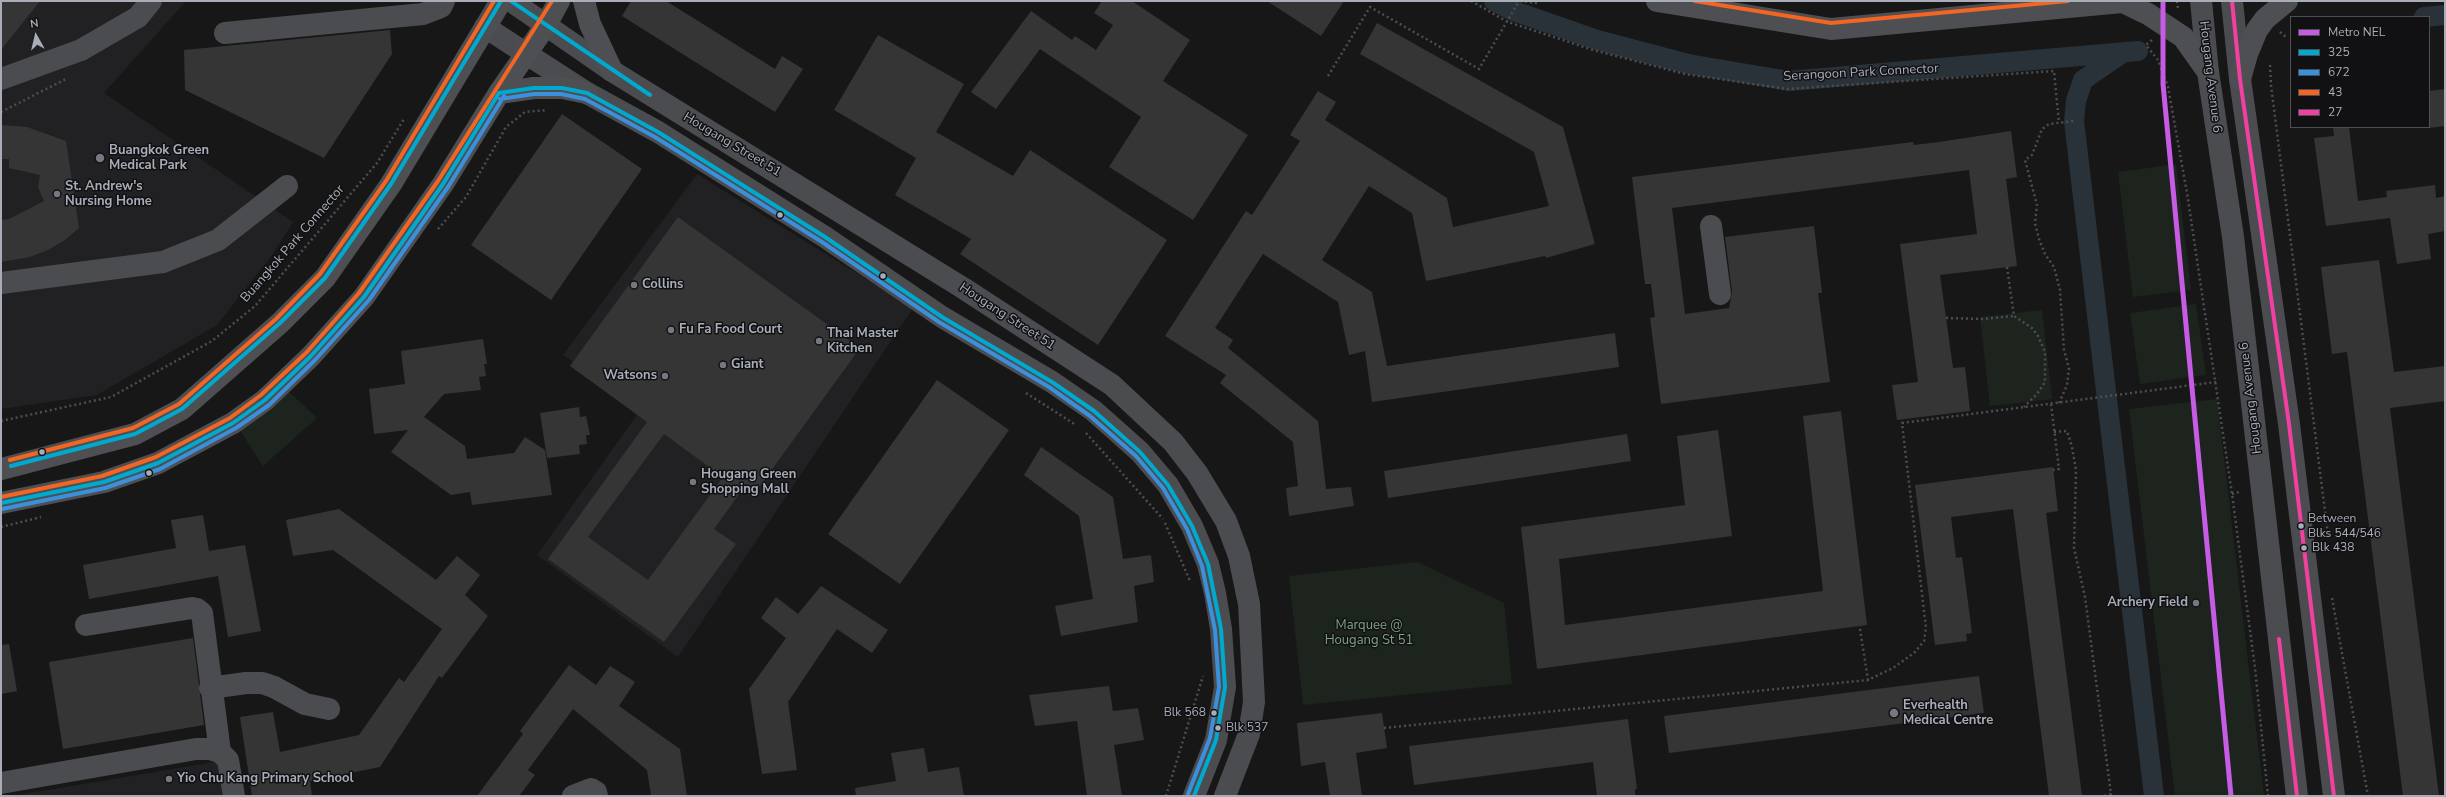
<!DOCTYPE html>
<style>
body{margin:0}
#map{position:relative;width:2446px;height:797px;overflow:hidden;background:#171717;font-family:"Nunito Sans",sans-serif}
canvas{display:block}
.frame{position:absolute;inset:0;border:2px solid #a8adb8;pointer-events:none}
.legend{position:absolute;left:2290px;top:16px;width:140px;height:112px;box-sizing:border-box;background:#111113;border:1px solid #4d4f55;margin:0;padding:5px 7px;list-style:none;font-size:12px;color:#a8adb8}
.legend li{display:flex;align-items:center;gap:8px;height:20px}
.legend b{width:20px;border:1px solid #4d4f55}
.north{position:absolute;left:16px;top:16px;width:40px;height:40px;-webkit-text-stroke:3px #111113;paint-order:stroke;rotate:352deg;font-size:11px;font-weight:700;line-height:16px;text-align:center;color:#a8adb8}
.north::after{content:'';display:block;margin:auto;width:14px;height:18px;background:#a8adb8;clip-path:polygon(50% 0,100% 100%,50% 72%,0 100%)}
</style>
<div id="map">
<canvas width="2446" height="797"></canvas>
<div class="frame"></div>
<ul class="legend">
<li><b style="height:5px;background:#c65be4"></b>Metro NEL</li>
<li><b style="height:5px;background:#00a9ce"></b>325</li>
<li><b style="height:5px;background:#3a90db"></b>672</li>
<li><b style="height:5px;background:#f26522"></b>43</li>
<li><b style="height:5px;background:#f240a1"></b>27</li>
</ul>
<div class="north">N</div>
</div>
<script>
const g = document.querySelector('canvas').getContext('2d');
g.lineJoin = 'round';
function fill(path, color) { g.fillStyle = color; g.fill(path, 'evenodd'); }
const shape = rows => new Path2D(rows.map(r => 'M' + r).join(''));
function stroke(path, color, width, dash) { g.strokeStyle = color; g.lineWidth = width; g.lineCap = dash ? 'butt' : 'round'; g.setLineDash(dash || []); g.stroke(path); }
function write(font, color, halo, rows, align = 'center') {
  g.font = font + ' "Nunito Sans",sans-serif'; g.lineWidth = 3; g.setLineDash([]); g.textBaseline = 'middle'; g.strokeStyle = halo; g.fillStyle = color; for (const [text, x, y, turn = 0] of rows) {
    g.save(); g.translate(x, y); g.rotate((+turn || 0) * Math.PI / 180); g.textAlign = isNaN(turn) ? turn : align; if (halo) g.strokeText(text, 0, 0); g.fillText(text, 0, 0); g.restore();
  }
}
const built = shape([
 [1,1,186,1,104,93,293,222,273,254,217,325,97,395,1,409],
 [697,174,913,308,678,657,537,555,641,409,563,355],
 [220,761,226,796,12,796]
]);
const green = shape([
 [2176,164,2191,290,2133,297,2118,172],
 [2196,304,2206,375,2140,384,2130,313],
 [2042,310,2052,399,1990,406,1980,317],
 [282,385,317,418,263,466,235,423],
 [2217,399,2264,796,2175,796,2129,409],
 [1417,562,1504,603,1512,684,1303,705,1289,576]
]);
const canal = shape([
 [1494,1,1511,10,1597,40,1688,64,1789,81,2138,51],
 [2424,17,2445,15],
 [2124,52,2083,80,2076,101,2074,121,2154,796]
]);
const building = shape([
 [1,1,40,1,1,50],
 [631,1,666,1,775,69,782,56,803,69,775,112,622,16],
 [1102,1,1132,1,1190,40,1163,81,1248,135,1193,220,1109,167,1141,117,1040,49,996,109,971,92,1031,11,1072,40,1075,36,1096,50,1113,25,1094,13],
 [1267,1,1344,1,1321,36],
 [1377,23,1563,127,1595,244,1546,258,1545,256,1426,281,1412,213,1369,186,1322,260,1372,292,1387,366,1615,333,1619,367,1372,402,1365,351,1349,355,1338,302,1263,254,1215,328,1233,340,1228,348,1318,421,1326,489,1351,487,1354,506,1289,516,1286,488,1298,486,1293,442,1220,383,1226,375,1165,336,1246,211,1252,215,1300,141,1290,135,1318,91,1336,102,1325,120,1447,198,1453,227,1549,206,1534,152,1360,54],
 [390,30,392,54,324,158,185,90,184,50],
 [878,35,964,84,936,132,1013,176,1030,150,1167,240,1098,345,960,254,971,239,895,195,916,158,834,110],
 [2445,89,2445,126,2429,128,2429,91],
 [562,114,642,169,551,300,471,245],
 [1,125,27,127,66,141,79,228,65,240,48,250,30,257,1,262,1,220,9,219,44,201,38,187,40,175,9,168,9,159,1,159],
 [2333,127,2349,127,2358,201,2387,197,2386,191,2435,185,2436,198,2445,196,2445,231,2428,234,2431,259,2397,264,2390,218,2326,226,2314,138,2334,136],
 [2011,131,2017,177,2006,179,2017,266,1940,275,1953,368,1965,367,1970,411,1897,420,1892,385,1918,382,1900,244,1977,234,1969,170,1672,208,1685,314,1729,308,1732,292,1725,237,1814,226,1822,293,1818,293,1830,382,1661,404,1650,318,1655,317,1651,284,1645,284,1632,177,1913,142,1914,145,1939,142],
 [678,217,860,348,752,497,742,490,714,529,736,544,664,642,548,559,647,422,570,366],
 [664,434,723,477,648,580,588,537],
 [2379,260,2394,372,2445,366,2445,401,2390,408,2439,796,2403,796,2347,352,2332,354,2321,267],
 [483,339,487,364,484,364,486,376,479,377,481,390,444,394,424,417,465,446,467,459,514,453,525,437,545,450,552,495,472,505,470,492,451,495,391,452,408,430,374,434,369,389,405,384,401,351],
 [937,380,1009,430,900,584,828,534],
 [579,407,580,417,586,416,590,435,586,435,587,444,579,445,580,454,547,458,540,413],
 [1841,411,1867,625,1537,669,1521,527,1685,505,1677,436,1718,430,1732,536,1559,559,1565,625,1823,591,1803,416],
 [1627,434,1631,461,1388,498,1384,471],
 [1041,447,1113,497,1123,559,1151,555,1154,582,1134,586,1138,622,1061,636,1055,606,1093,599,1079,516,1024,475],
 [2053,467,2058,511,2046,513,2082,796,2049,796,2013,509,1951,517,1956,558,1962,557,1972,633,1966,634,1967,641,1935,645,1915,485],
 [339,509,436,580,457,556,480,575,465,595,488,616,442,678,439,676,380,767,310,781,312,796,252,796,240,717,273,712,280,752,359,735,399,678,404,682,442,629,333,550,293,556,286,520],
 [203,515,209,551,245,545,261,631,228,637,218,576,89,599,83,565,176,548,171,520],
 [821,586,888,630,872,653,837,629,788,702,797,770,762,774,749,689,786,638,761,618,776,597,798,614],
 [193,638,204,725,63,749,49,662],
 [9,644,17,691,1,694,1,645],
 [569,665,596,685,610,666,635,682,619,706,680,749,687,796,651,796,647,770,573,709,528,770,535,775,519,796,477,796,523,734,520,731],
 [1979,676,1984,713,1669,753,1664,716],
 [1109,686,1113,711,1138,708,1144,740,1114,745,1122,796,1087,796,1077,721,1035,726,1029,695],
 [1382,713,1387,748,1356,753,1362,796,1330,796,1325,762,1301,766,1297,723],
 [1628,719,1637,789,1635,789,1635,796,1597,796,1593,762,1414,785,1409,746],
 [924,748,928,772,959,767,964,796,856,796,855,788,896,781,891,753]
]);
const path = shape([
 [1471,1,1508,22,1593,50,1685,74,1787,89,2054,71,2059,123],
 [1520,1,1537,3,1538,1],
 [2177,1,2178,9],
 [2280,32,2286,37],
 [2152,40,2146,45,2158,60,2168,87,2187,193,2232,494,2255,668,2268,796],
 [2270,65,2271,85,2328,535,2322,536],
 [1328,76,1370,7,1479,69,1519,1],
 [1,112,66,79],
 [438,229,466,197,506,127,525,112,547,110],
 [2007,267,2014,316,2032,328,2038,336,2045,352,2045,382,2037,394,2024,407],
 [1946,318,1984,319,2014,316],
 [1026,393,1076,425],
 [2059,403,2067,385,2069,368,2064,350,2060,290,2054,267,2045,254,2039,239,2035,223,2037,205,2025,160,2032,155,2042,129,2049,124,2074,121],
 [2051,404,2059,469,2053,470],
 [1,421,111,397,212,341,255,306,377,163,404,119],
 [2054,432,2067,431,2072,447,2076,470,2074,548,2085,597,2111,794,2104,796],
 [1086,433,1163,519],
 [2232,494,2239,492],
 [1165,523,1190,581],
 [1,527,41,517],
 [2332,598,2368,796],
 [1860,629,1868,680],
 [1384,728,1868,680,1893,668,1914,653,1924,641,1926,628,1902,423,2216,382],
 [1166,796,1203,676]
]);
const minor = shape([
 [511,1,612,71,963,288,1112,385,1173,442,1197,473,1226,521,1239,556,1249,604,1254,702,1249,734,1225,796],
 [2201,1,2208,72,2233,237,2297,796],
 [2232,1,2240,79,2289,424,2334,796],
 [485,27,587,93,658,132,825,237,942,317,1052,382,1094,411,1140,452,1168,485,1192,526,1208,564,1215,593,1221,629,1225,687,1216,740,1194,796],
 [225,33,423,14,441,7,444,1],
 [1,79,81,50,138,17,151,1],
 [1711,226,1720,294],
 [1,283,163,262,218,240,287,186],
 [86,625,192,608,197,609,202,613,220,752],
 [210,688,246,683,262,683,274,687,305,704,329,709],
 [1,783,196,749,209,749,220,752,228,760,234,796],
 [573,796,591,789,596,792,597,796]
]);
const major = shape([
 [584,1,590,24,612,71],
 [1657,1,1831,29,2133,1],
 [2123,2,2148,14,2183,37,2208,72],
 [2240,79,2247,54,2257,30,2265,19,2287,1],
 [499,93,534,88,562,88,587,93],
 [1,469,135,434,182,409,280,323,325,278,391,184,501,1],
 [1,503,104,482,158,463,233,423,265,400,311,356,364,297,443,184,499,93,546,25,559,1]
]);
const bus1 = shape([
 [511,1,650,95],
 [11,466,135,434,182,409,280,323,325,278,391,184,501,1],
 [1,503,104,482,158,463,233,423,265,400,311,356,364,297,443,184,499,93,534,88,562,88,587,93,658,132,825,237,942,317,1052,382,1094,411,1140,452,1168,485,1192,526,1208,564,1221,629,1225,687,1216,740,1194,796]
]);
const bus2 = shape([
 [500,99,534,94,561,94,585,99,655,137,822,242,939,322,1049,387,1090,416,1136,456,1163,488,1187,529,1202,566,1215,630,1219,687,1210,738,1188,794],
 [2,509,105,488,160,469,236,428,269,405,315,360,369,300,448,187,504,96]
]);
const bus3 = shape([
 [1695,1,1831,23,2068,1],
 [10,460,133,428,179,404,276,319,320,274,386,181,494,1],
 [1,497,102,476,156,457,230,418,261,395,307,352,359,293,438,181,552,1]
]);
const bus4 = shape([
 [2232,1,2240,79,2289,424,2334,796],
 [2279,639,2297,796]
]);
const metro1 = shape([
 [2163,1,2163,84,2231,796]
]);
const markers = [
 [100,158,5,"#757880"],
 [57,194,4,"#757880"],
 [780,215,3.5,"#a8adb8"],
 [883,276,3.5,"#a8adb8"],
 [634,285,4,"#757880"],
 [671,330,4,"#757880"],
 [819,341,4,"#757880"],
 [723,365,4,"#757880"],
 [665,376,4,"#757880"],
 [42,452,3.5,"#a8adb8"],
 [149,473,3.5,"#a8adb8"],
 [693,482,4,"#757880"],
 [2301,526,3.5,"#a8adb8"],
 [2304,548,3.5,"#a8adb8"],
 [2196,603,4,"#757880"],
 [1214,713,3.5,"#a8adb8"],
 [1894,713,5,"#757880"],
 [1218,728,3.5,"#a8adb8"],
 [169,779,4,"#757880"]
];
const busNames = [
 ["Between",2308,519],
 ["Blks 544/546",2308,534],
 ["Blk 438",2312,548],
 ["Blk 568",1206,713,"right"],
 ["Blk 537",1226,728]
];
const streetNames = [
 ["Serangoon Park Connector",1861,73,-3],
 ["Hougang Avenue 6",2210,77,83],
 ["Hougang Street 51",732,145,31],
 ["Buangkok Park Connector",293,244,-49],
 ["Hougang Street 51",1007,317,33],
 ["Hougang Avenue 6",2251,398,-97]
];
const poiNames = [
 ["Buangkok Green",109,151],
 ["Medical Park",109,166],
 ["St. Andrew's",65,187],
 ["Nursing Home",65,202],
 ["Collins",642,285],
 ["Fu Fa Food Court",679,330],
 ["Thai Master",827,334],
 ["Kitchen",827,349],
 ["Giant",731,365],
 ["Watsons",657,376,"right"],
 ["Hougang Green",701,475],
 ["Shopping Mall",701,490],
 ["Archery Field",2188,603,"right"],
 ["Everhealth",1903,706],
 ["Medical Centre",1903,721],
 ["Yio Chu Kang Primary School",177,779]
];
const parkNames = [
 ["Marquee @",1369,626],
 ["Hougang St 51",1369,641]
];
fill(built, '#212123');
fill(green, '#1d241e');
stroke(canal, '#2a3239', 20);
fill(building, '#353536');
stroke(path, '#4d4e52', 2.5, [2, 3]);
stroke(minor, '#4b4c50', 22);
stroke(major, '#4d4f52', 22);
stroke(bus1, '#00a9ce', 4);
stroke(bus2, '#3a90db', 4);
stroke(bus3, '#f26522', 4);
stroke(bus4, '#f240a1', 4);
stroke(metro1, '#c65be4', 5);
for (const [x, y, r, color] of markers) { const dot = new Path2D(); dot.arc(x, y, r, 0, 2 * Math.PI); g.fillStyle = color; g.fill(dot); stroke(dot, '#111113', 1.5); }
write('12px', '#a8adb8', '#111113', busNames, 'left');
write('13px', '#a8adb8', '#111113', streetNames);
write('bold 13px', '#a8adb8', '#111113', poiNames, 'left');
write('13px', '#7fa381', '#111113', parkNames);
</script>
